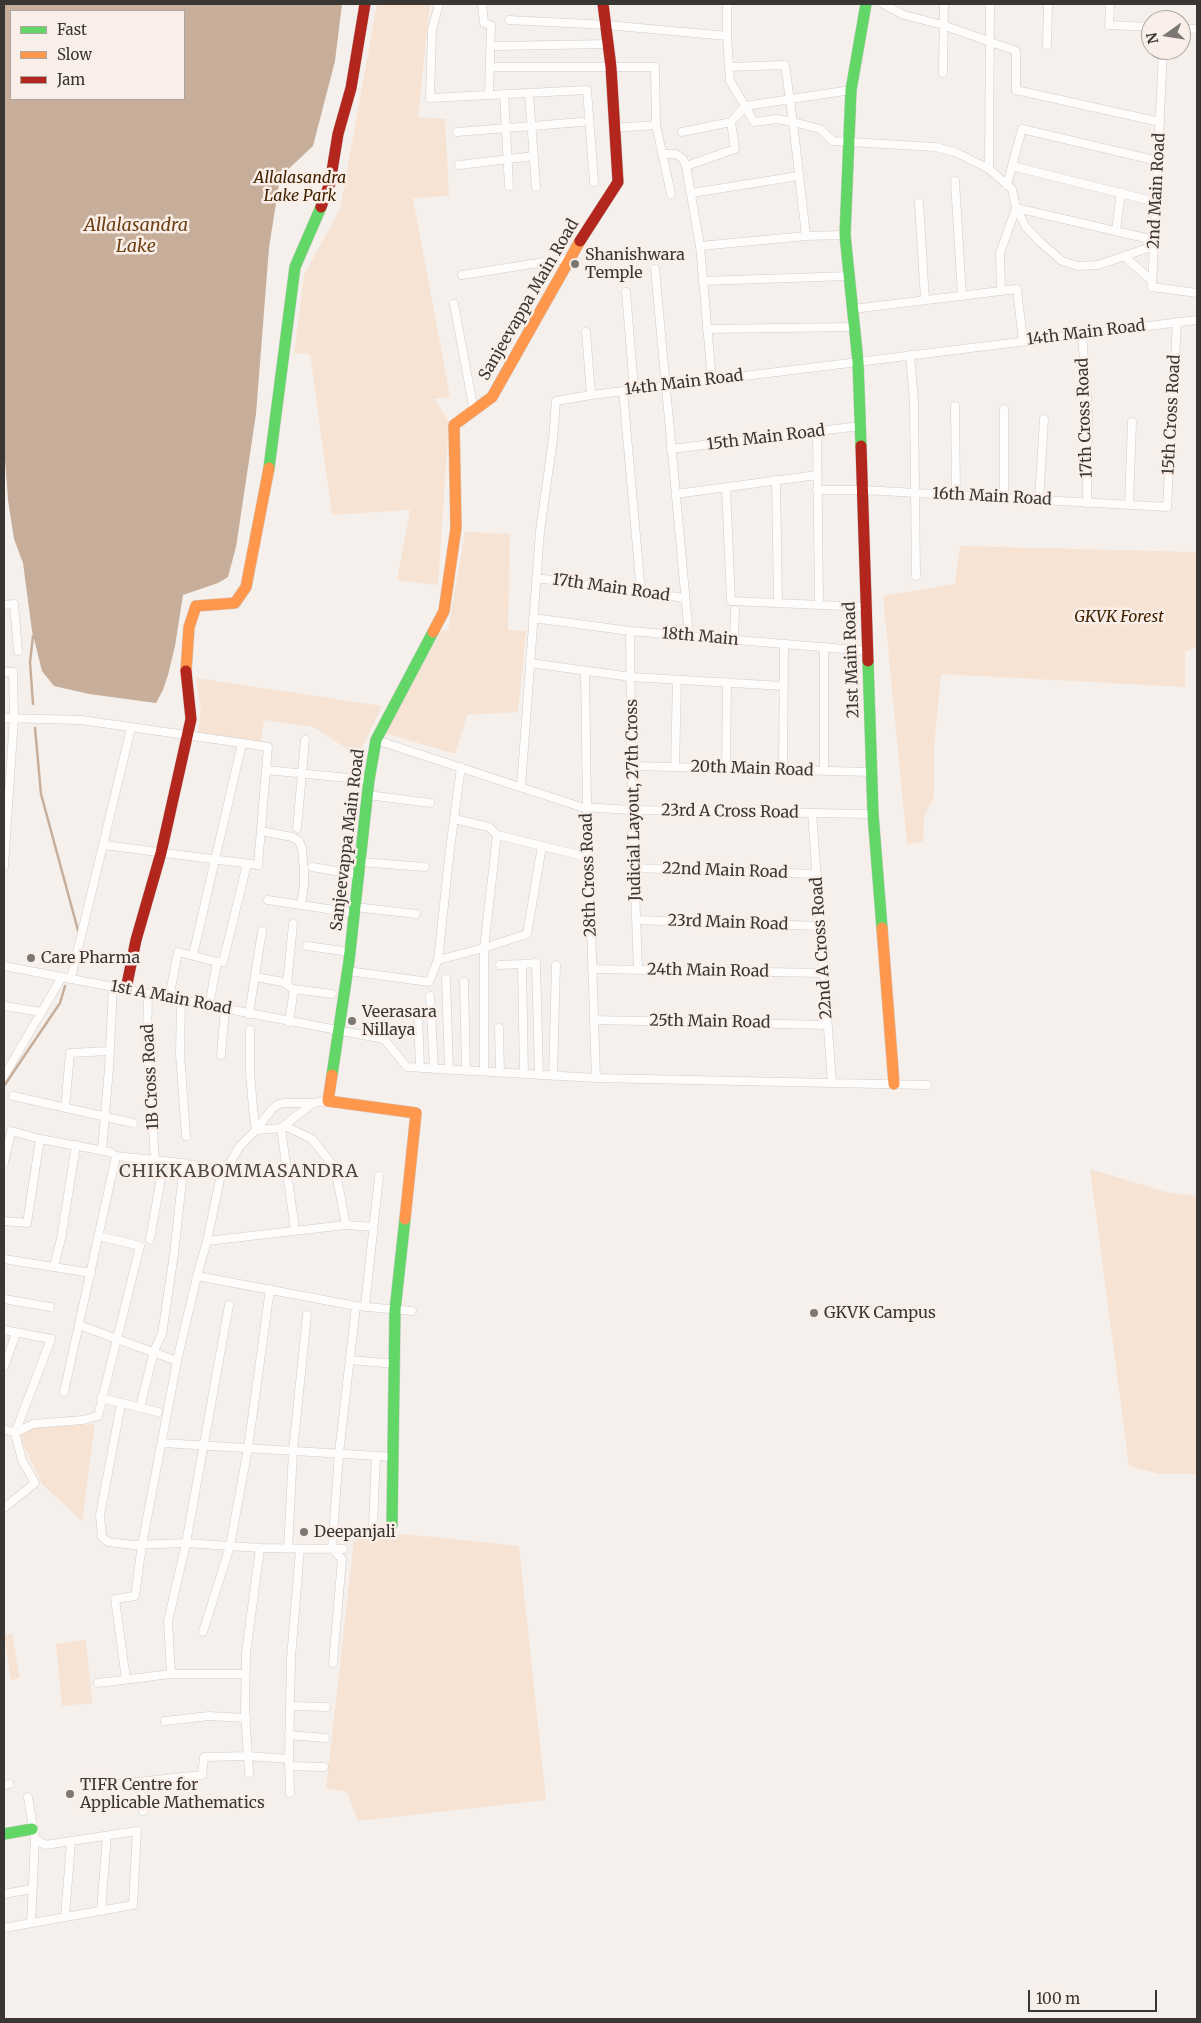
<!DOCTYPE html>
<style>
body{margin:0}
#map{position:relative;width:1201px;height:2023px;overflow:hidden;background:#f5f0ec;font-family:Merriweather,serif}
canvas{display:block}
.frame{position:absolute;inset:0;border:5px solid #3a3633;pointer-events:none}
.legend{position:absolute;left:10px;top:10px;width:175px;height:90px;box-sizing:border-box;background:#f9efe8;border:1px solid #ada5a0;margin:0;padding:6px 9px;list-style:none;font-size:15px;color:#3a3633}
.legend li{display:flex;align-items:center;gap:10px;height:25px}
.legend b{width:25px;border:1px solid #ada5a0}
.north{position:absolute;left:1141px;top:10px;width:50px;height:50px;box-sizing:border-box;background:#f9efe8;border:1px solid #ada5a0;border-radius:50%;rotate:257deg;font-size:14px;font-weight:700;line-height:20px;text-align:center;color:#3a3633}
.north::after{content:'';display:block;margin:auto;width:18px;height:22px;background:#7b7774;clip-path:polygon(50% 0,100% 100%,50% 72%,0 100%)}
.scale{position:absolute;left:1028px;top:1990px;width:129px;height:22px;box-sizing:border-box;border:2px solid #3a3633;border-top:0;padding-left:6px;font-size:15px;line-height:18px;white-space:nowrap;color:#3a3633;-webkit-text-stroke:4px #f9efe8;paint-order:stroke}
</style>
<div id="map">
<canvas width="1201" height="2023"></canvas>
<div class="frame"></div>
<ul class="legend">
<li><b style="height:6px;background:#63d668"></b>Fast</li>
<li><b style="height:6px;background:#ff974d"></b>Slow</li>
<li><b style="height:6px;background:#b3261e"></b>Jam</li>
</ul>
<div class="north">N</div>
<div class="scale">100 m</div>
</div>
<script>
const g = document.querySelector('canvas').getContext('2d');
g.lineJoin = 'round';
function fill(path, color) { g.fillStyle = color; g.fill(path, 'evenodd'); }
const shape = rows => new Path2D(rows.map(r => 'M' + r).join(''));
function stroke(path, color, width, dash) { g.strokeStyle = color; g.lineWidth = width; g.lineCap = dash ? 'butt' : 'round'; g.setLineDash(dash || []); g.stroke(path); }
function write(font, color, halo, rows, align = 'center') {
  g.font = font + ' Merriweather,serif'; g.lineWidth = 5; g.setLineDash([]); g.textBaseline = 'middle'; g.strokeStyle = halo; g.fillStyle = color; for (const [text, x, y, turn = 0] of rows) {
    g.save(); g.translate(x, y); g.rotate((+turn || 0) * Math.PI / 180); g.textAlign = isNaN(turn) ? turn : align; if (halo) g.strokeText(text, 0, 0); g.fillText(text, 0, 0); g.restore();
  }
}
const green = shape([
 [377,4,430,4,418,117,445,119,449,196,413,198,450,397,434,399,449,421,438,585,397,580,410,510,332,515,310,354,294,353,304,275,340,209],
 [465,532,510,534,508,630,526,631,518,712,467,715,455,754,385,733,441,631,448,630],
 [960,546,1197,552,1197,647,1185,652,1185,687,941,674,934,747,934,797,924,817,923,842,907,844,883,596,955,584],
 [196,678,382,706,358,756,314,727,264,720,261,742,198,733,201,711],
 [1090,1169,1169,1193,1197,1196,1197,1474,1160,1474,1129,1466],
 [95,1424,82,1521,42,1484,22,1442,21,1433,34,1427],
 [355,1532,414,1535,519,1546,546,1800,358,1821,347,1792,326,1788],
 [12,1634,20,1678,11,1680,4,1635],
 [86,1640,92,1703,62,1706,56,1644]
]);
const water = shape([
 [4,4,342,4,335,61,313,146,280,177,269,248,256,414,236,547,228,577,218,583,183,595,175,646,168,675,163,690,156,703,89,694,54,686,42,671,32,631,23,563,14,539,8,500,4,446],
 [11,11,184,11,184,99,11,99]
]);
const stream = shape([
 [33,704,30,662,33,636],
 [35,728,41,794,79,934],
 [4,1086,60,1003,65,986]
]);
const street = shape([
 [439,4,432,30,430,98,587,90,594,182],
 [482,4,484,23,491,25,489,94],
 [729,4,727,7,727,36,730,81,745,106,851,90],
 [883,4,904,15,943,25,1016,51,1016,90,1160,122],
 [1110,4,1109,25,1151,27],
 [509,20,607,25,727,36],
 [1181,28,1197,29],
 [1047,45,1048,4],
 [497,46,608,44],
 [1163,50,1152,287,1197,293],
 [496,67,655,67,656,125,671,194],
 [729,67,785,65,793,122,820,129,833,141,935,147,955,152,989,169,1012,189,1016,208,1154,240],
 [943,73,944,4],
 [504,94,509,186],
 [529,94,536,187],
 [614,128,656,125],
 [457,132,582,122],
 [682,132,731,122,745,106,754,122,777,119,793,122,806,236],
 [662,154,676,154,683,159,686,166],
 [459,165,534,156],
 [1012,166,1022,129,1158,161],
 [989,169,990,4],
 [955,181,962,296],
 [1007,185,1012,166,1156,202],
 [692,193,798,176],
 [919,203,925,300],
 [1016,208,1026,227,1039,241,1062,261,1078,266,1098,265,1154,246],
 [1116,231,1121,192],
 [700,246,806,236,845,235],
 [1124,256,1152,281],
 [655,269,689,636],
 [462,275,570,258],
 [703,281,849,276],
 [1001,291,1000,253,1016,208],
 [626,292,634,389],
 [454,304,474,411],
 [853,309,1017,289,1023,341],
 [707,329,854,327],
 [586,332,591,395],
 [1082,334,1088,410,1087,503],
 [910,355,914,402,916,576],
 [712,380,700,246,686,166,735,149,731,122],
 [623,391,641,592],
 [955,406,956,495],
 [817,431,819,605],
 [671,449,860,426],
 [776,480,778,603],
 [726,487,731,601,866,607],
 [817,490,863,490,1167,507,1177,322],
 [676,494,817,475],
 [1004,498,1004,409],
 [1039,500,1044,419],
 [1129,505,1132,422],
 [536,578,685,598],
 [4,605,14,604,18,651],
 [533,618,630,631,868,651],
 [630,631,632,810,638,969],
 [734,640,735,610],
 [824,647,824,771],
 [530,663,631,677,784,686],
 [585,671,587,807,596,1078],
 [4,672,13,672,14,718,4,866],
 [4,718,81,720,242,743,193,955],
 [376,740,581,807,632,810,873,814],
 [242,743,268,747,266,770],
 [632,766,871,772],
 [675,767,677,680],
 [726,768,727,682],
 [783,770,784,644],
 [521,787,540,531,553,439,556,401,591,395,1197,320],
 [368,795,430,803],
 [812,813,832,1083],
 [454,819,489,827,497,835],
 [297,828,305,740],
 [261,831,292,837,299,841,302,848,304,870,304,885,301,905],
 [497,835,588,857],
 [104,845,258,865,266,770,369,780],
 [360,862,425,867],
 [312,867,359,875],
 [634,868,817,874],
 [268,900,354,913],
 [355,907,416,914],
 [636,920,820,926],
 [307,946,350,952],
 [438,960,450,849,461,767],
 [522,964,536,963,539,1075],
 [500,965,522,964,524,1074],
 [4,966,384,1039,407,1067,596,1078,927,1085],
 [592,969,824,973],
 [348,971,429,982,438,960,484,948,497,835],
 [255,977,283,982,290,987],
 [71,978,131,728],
 [446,979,449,1070],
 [464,982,466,1071],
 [287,984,293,924],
 [148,994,147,1041,155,1161],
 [430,996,434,1069],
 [169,998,178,952,217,962],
 [181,1000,180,1054,186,1136],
 [4,1006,42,1012],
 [209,1006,217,962,223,962,247,864],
 [418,1013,420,1068],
 [249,1014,262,931],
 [594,1020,827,1025],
 [289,1022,294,989,332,994],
 [499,1028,500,1073],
 [250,1030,250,1071,253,1109,256,1130],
 [221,1055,225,1009],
 [484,1071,484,948,527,934,542,846],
 [4,1076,62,977],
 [553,1076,556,965],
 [13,1096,133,1123],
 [65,1108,70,1053,109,1051],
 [281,1128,295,1230],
 [256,1130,272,1109,277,1105,283,1103,313,1103],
 [102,1150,109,1068,113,987],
 [4,1163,11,1131,40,1139],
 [4,1221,27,1223,40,1139,110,1152,116,1156,173,1162,206,1167,224,1172],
 [346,1225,373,1227],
 [150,1239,164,1161],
 [207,1241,346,1225,335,1168,312,1139,285,1126],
 [4,1259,91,1273],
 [54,1266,61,1239,76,1145],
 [197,1276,356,1306,412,1311],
 [4,1299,50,1307],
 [365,1306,379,1176],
 [79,1325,177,1361],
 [4,1330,51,1339,15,1433,22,1460,35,1483,4,1508],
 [350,1360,396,1364],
 [4,1367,16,1333],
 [64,1392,116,1156],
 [101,1398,158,1412],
 [121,1404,100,1515,102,1537,108,1542,134,1545,186,1543,260,1548,343,1549],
 [140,1408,154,1351,162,1334,174,1254,184,1163],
 [4,1429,15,1433],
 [15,1433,33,1424,83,1420,98,1416,140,1246,99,1236],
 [162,1443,394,1457],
 [373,1525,376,1456],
 [288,1549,293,1451,307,1315],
 [203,1632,230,1546,248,1448,270,1289],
 [333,1663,342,1559,332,1549,339,1453,356,1306],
 [171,1674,168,1621,186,1543,229,1305],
 [126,1679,115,1599,135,1596,142,1545,177,1361,197,1276,207,1241,220,1179,240,1146,256,1130,281,1128,313,1103,328,1101],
 [98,1683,171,1674,245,1674],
 [290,1706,326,1707],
 [165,1721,209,1716,246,1718],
 [289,1735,325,1738],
 [289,1766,324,1767],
 [249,1773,245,1712,246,1653,260,1548],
 [139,1783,143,1811],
 [4,1785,9,1784],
 [110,1785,202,1775,204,1757,248,1756,289,1759],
 [290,1793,289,1759,291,1658,300,1549],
 [4,1894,32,1889],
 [101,1911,107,1836],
 [65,1917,71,1842],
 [31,1923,35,1839],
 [4,1928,133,1905,137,1831,45,1845,35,1839,28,1797]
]);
const fast = shape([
 [861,446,858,362,845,235,851,90,866,4],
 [269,468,295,267,321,207],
 [868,661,873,814,882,928],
 [332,1075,349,961,369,780,376,740,433,632],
 [392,1525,395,1310,405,1219],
 [4,1834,32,1829]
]);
const slow = shape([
 [433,632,444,611,456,528,454,425,492,397,580,241],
 [186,671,189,627,196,606,235,603,246,587,269,468],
 [882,928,894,1084],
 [332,1075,328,1101,416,1113,405,1219]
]);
const jam = shape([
 [321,207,330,183,338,134,351,88,365,4],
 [580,241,618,182,611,67,603,4],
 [861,446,868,661],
 [126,989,136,940,161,853,191,719,186,671]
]);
const markers = [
 [575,264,5,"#7b7774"],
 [31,958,5,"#7b7774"],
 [352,1021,5,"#7b7774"],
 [814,1313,5,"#7b7774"],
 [304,1532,5,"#7b7774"],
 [70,1794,5,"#7b7774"]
];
const parkNames = [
 ["Allalasandra",300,178],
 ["Lake Park",300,196],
 ["GKVK Forest",1119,617]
];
const streetNames = [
 ["2nd Main Road",1157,191,-87],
 ["Sanjeevappa Main Road",529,300,-60],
 ["14th Main Road",1086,333,-7],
 ["14th Main Road",684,383,-7],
 ["15th Cross Road",1172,415,-87],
 ["17th Cross Road",1085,418,-92],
 ["15th Main Road",766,438,-7],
 ["16th Main Road",992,497,3],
 ["17th Main Road",611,588,8],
 ["18th Main",700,637,5],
 ["21st Main Road",852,660,-92],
 ["20th Main Road",752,769,2],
 ["Judicial Layout, 27th Cross",634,800,-91],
 ["23rd A Cross Road",730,812,1],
 ["Sanjeevappa Main Road",348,840,-83],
 ["22nd Main Road",725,871,2],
 ["28th Cross Road",589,875,-92],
 ["23rd Main Road",728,923,2],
 ["22nd A Cross Road",822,948,-94],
 ["24th Main Road",708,971,1],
 ["1st A Main Road",171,998,11],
 ["25th Main Road",710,1022,1],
 ["1B Cross Road",151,1077,-93]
];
const poiNames = [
 ["Shanishwara",585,255],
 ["Temple",585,273],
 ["Care Pharma",41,958],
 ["Veerasara",362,1012],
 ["Nillaya",362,1030],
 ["GKVK Campus",824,1313],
 ["Deepanjali",314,1532],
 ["TIFR Centre for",80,1785],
 ["Applicable Mathematics",80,1803]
];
const waterNames = [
 ["Allalasandra",136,226],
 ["Lake",136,247]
];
const neighbourhoodNames = [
 ["CHIKKABOMMASANDRA",239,1172]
];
fill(green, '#f7e3d3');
fill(water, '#c7ae9a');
stroke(stream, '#c7ae9a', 2.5);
stroke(street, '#d0ccc9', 9);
stroke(fast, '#d0ccc9', 12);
stroke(slow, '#d0ccc9', 12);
stroke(jam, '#d0ccc9', 12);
stroke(street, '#fefdfc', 8);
stroke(fast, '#63d668', 11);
stroke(slow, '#ff974d', 11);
stroke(jam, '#b3261e', 11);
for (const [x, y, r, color] of markers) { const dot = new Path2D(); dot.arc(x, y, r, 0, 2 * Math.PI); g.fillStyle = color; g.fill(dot); stroke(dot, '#f9efe8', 2); }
write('italic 16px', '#422100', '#f9efe8', parkNames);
write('16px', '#3a3633', '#f9efe8', streetNames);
write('16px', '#3a3633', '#f9efe8', poiNames, 'left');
write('italic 18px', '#6f4116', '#f9efe8', waterNames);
g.letterSpacing = '1px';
write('18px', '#4e4741', '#f9efe8', neighbourhoodNames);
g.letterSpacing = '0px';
</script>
